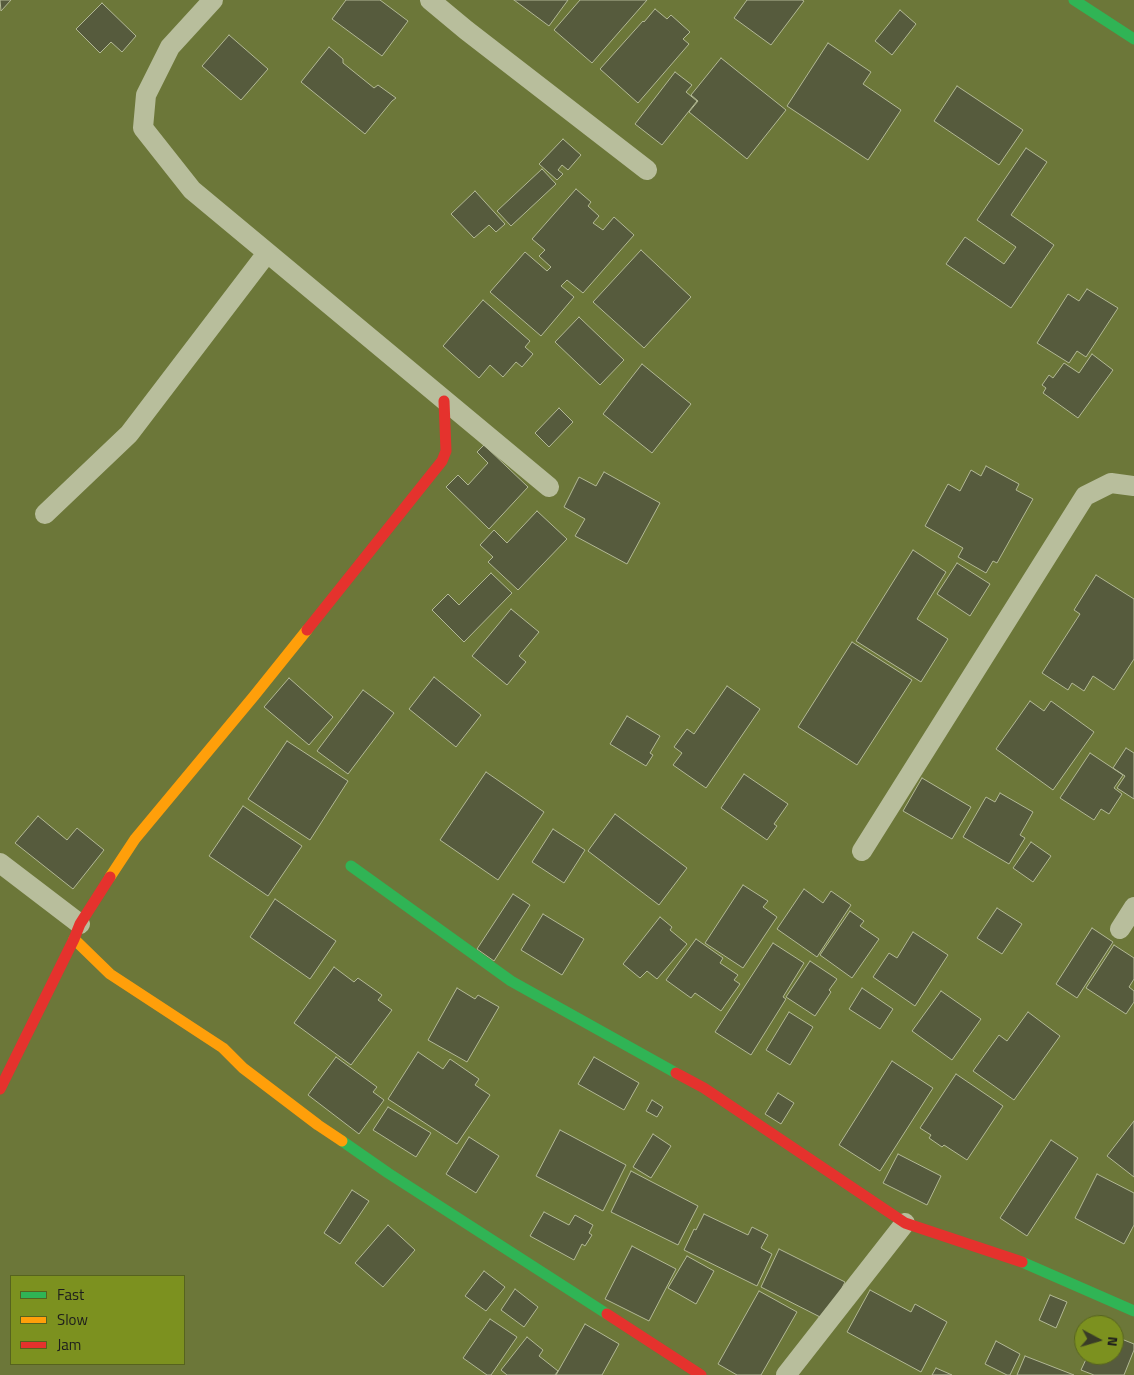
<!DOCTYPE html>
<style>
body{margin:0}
#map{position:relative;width:1134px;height:1375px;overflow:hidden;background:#6c7739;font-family:"Titillium Web",sans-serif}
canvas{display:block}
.legend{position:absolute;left:10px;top:1275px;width:175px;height:90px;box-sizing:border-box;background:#7c911f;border:1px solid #56631e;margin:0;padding:6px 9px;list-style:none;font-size:15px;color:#1d1d1d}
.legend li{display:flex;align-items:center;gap:10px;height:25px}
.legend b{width:25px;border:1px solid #56631e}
.north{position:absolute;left:1074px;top:1315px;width:50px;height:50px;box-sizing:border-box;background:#7c911f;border:1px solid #56631e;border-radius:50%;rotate:96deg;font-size:14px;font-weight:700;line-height:20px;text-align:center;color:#1d1d1d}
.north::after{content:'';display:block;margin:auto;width:18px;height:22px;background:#393c27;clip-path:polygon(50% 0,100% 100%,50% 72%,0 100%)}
</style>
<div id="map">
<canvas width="1134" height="1375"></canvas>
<ul class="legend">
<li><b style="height:6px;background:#30b455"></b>Fast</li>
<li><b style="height:6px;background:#ff9f0a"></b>Slow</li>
<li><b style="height:6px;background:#e5322d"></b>Jam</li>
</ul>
<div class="north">N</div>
</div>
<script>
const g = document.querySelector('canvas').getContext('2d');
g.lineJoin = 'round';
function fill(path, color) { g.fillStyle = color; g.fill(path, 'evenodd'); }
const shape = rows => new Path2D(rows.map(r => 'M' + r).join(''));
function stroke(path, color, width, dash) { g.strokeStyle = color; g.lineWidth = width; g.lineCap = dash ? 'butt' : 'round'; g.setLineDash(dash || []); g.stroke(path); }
const building = shape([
 [0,0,11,0,1,11,0,0],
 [346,0,380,0,408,21,382,56,332,19,346,0],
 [514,0,568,0,549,26,514,0],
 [580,0,647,0,592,63,554,30,580,0],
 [747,0,802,0,804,1,771,45,734,18,747,0],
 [102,3,136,36,122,52,111,42,100,53,76,29,102,3],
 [655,9,667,19,671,15,690,32,683,39,689,44,638,103,600,69,643,21,644,22,655,9],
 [900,10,916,24,892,55,875,41,900,10],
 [229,35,268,69,241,100,202,66,229,35],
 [828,43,871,72,863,84,901,110,868,160,787,106,828,43],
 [329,47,343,59,343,63,374,88,378,85,396,98,392,101,365,134,301,82,329,47],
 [721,58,786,110,747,159,689,112,698,101,691,95,721,58],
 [675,72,692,85,686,92,697,101,662,145,635,124,675,72],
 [957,86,1023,130,999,165,934,121,957,86],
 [563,139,581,155,568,170,562,165,558,170,563,174,557,180,539,164,563,139],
 [1026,148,1047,162,1011,215,1054,245,1011,308,946,264,965,237,1004,264,1016,247,977,220,1026,148],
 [542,169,556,184,511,226,497,211,542,169],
 [576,189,591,202,588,206,599,216,593,223,603,230,614,217,634,235,583,293,567,280,561,286,574,297,541,336,490,292,525,252,547,271,551,267,539,256,545,250,532,239,576,189],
 [475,191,505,224,496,232,489,225,474,238,451,214,475,191],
 [641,250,691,297,644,348,593,302,641,250],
 [1087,289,1118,308,1086,357,1077,351,1069,363,1037,343,1068,294,1079,301,1087,289],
 [483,300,530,341,525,347,533,354,522,367,516,362,503,377,490,365,479,378,443,346,483,300],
 [579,317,624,360,600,385,555,342,579,317],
 [1092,354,1113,370,1078,418,1043,393,1046,388,1042,385,1049,375,1053,378,1064,363,1079,373,1092,354],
 [642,364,691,404,652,453,603,414,642,364],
 [559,408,573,422,549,447,535,433,559,408],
 [484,445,528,487,489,529,446,487,458,475,468,485,488,463,477,452,484,445],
 [986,466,1019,484,1016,490,1033,499,997,563,993,561,986,573,958,557,963,548,925,526,948,484,960,491,971,470,981,476,986,466],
 [604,472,660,503,627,564,575,536,585,519,564,507,579,477,596,486,604,472],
 [537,511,567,539,518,590,488,562,493,557,480,545,494,530,507,543,537,511],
 [913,550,946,572,917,619,948,639,921,682,856,641,913,550],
 [957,563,990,584,970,616,937,594,957,563],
 [491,573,512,593,464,642,432,610,448,594,459,605,491,573],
 [1096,575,1134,599,1134,659,1114,690,1093,676,1084,691,1072,683,1068,690,1042,673,1080,614,1074,610,1096,575],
 [511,609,539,632,519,656,526,662,507,685,472,656,511,609],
 [852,642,912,680,857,765,798,727,852,642],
 [434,677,481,715,456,747,409,709,434,677],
 [289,678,333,717,309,745,264,707,289,678],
 [727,686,760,709,706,788,673,765,682,753,674,747,687,729,694,734,727,686],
 [363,690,394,713,348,774,317,751,363,690],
 [1030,701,1044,711,1051,701,1094,732,1053,790,996,749,1030,701],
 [627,716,660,736,650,753,653,755,646,766,610,744,627,716],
 [287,741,348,781,310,840,248,799,287,741],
 [1126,748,1134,753,1134,799,1117,788,1125,776,1113,768,1126,748],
 [1090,753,1123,775,1114,788,1122,794,1109,814,1101,809,1094,820,1060,798,1090,753],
 [486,772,544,812,498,880,440,840,486,772],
 [744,774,788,804,774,824,777,826,767,840,721,808,744,774],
 [922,778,971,807,952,839,903,811,922,778],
 [1000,793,1033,812,1020,835,1025,838,1009,864,963,837,986,797,995,802,1000,793],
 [243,806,302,846,268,896,209,856,243,806],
 [615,814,687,868,659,905,588,851,615,814],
 [38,816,67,840,77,828,104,850,73,889,15,843,38,816],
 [553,829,585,850,564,883,532,862,553,829],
 [1031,842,1051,856,1033,882,1013,868,1031,842],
 [743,885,768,901,763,907,777,917,743,968,705,943,743,885],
 [804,889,823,903,831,891,851,905,817,957,777,929,804,889],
 [513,894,530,905,494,961,477,949,513,894],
 [275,899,336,941,310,979,250,937,275,899],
 [997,908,1022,924,1002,954,977,938,997,908],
 [850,911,864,921,860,926,879,939,852,978,820,955,850,911],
 [543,914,584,939,562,975,521,950,543,914],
 [660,917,672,927,670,930,687,944,657,979,647,971,640,978,623,964,660,917],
 [1092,928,1113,942,1077,998,1056,984,1092,928],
 [913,932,948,955,915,1006,873,977,889,953,897,958,913,932],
 [696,939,723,958,720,963,738,975,734,980,740,984,721,1011,695,993,691,998,666,980,696,939],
 [773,943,804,963,783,997,786,999,751,1055,715,1032,773,943],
 [1114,945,1134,958,1134,979,1129,987,1134,991,1134,1002,1126,1014,1086,988,1114,945],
 [810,961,837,979,829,990,831,992,815,1016,786,997,810,961],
 [334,967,354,982,358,978,382,995,378,1000,392,1010,351,1065,294,1023,334,967],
 [457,988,475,999,478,995,499,1007,467,1062,428,1040,457,988],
 [862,988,893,1009,880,1029,849,1009,862,988],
 [941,991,981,1019,952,1060,912,1031,941,991],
 [789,1012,813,1027,790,1065,766,1050,789,1012],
 [1028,1012,1060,1036,1014,1100,973,1071,999,1035,1007,1041,1028,1012],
 [418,1052,443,1069,450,1059,479,1079,475,1085,490,1095,457,1144,388,1099,418,1052],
 [336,1057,377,1087,373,1092,384,1100,359,1134,308,1095,336,1057],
 [594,1057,639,1083,624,1110,578,1084,594,1057],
 [892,1061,933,1088,880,1171,839,1145,892,1061],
 [956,1074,1003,1106,967,1160,944,1145,942,1147,929,1138,931,1135,920,1128,956,1074],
 [778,1093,794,1103,781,1124,765,1114,778,1093],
 [652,1100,663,1107,657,1117,646,1111,652,1100],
 [388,1107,431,1133,416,1157,373,1130,388,1107],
 [1134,1121,1134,1177,1107,1156,1134,1121],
 [560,1130,626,1165,603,1211,536,1176,560,1130],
 [653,1134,671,1146,651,1178,633,1167,653,1134],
 [469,1137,499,1156,476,1193,446,1174,469,1137],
 [1051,1140,1078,1158,1027,1236,1000,1218,1051,1140],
 [898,1154,941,1176,927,1205,883,1183,898,1154],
 [631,1171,698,1206,678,1245,611,1212,631,1171],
 [1097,1174,1134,1193,1134,1225,1124,1244,1075,1218,1097,1174],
 [352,1190,369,1201,340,1244,324,1233,352,1190],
 [544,1212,569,1225,575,1215,593,1225,589,1233,592,1235,585,1246,582,1244,574,1260,530,1236,544,1212],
 [704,1214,748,1235,752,1227,768,1235,761,1248,772,1254,757,1286,684,1250,694,1229,696,1230,704,1214],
 [388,1225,415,1250,383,1287,355,1263,388,1225],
 [632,1246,676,1269,649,1321,605,1299,632,1246],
 [779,1249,845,1282,826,1320,761,1287,779,1249],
 [687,1256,714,1271,696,1304,668,1288,687,1256],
 [484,1271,505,1287,486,1311,465,1296,484,1271],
 [515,1289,538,1307,524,1327,501,1310,515,1289],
 [870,1290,911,1312,915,1304,947,1322,921,1372,847,1332,870,1290],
 [759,1291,797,1312,761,1375,737,1375,718,1364,759,1291],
 [1050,1295,1067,1302,1056,1328,1039,1320,1050,1295],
 [490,1319,517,1337,491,1375,487,1375,463,1358,490,1319],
 [585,1324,619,1344,602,1375,556,1375,585,1324],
 [1114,1336,1134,1344,1134,1350,1124,1375,1094,1375,1081,1370,1088,1355,1114,1355,1114,1336],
 [527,1337,543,1350,539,1356,558,1371,555,1375,507,1375,501,1370,527,1337],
 [996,1341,1020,1354,1010,1375,1007,1375,985,1364,996,1341],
 [1025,1356,1074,1375,1017,1375,1025,1356],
 [936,1368,952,1375,932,1375,936,1368]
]);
const street = shape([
 [213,0,170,47,146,95,143,128,192,190,549,487],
 [430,0,466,30,647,170],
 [45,514,129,434,267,253],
 [862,851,1085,496,1111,483,1134,486],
 [0,863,80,924],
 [1120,929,1134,907],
 [786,1375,905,1223]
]);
const fast = shape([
 [1074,0,1134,39],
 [351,866,511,981,676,1073],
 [342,1141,388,1173,607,1314],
 [1022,1262,1134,1311]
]);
const slow = shape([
 [110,877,135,839,254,696,307,630],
 [74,939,110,974,223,1048,243,1068,318,1125,342,1141]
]);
const jam = shape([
 [307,630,442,461,446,451,444,401],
 [676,1073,704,1088,905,1223,1022,1262],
 [0,1089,74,939,80,924,110,877],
 [607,1314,701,1375]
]);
fill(building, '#565b3d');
stroke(building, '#b2b895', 1);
stroke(street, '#b8be9c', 20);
stroke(fast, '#30b455', 11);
stroke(slow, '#ff9f0a', 11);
stroke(jam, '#e5322d', 11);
</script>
